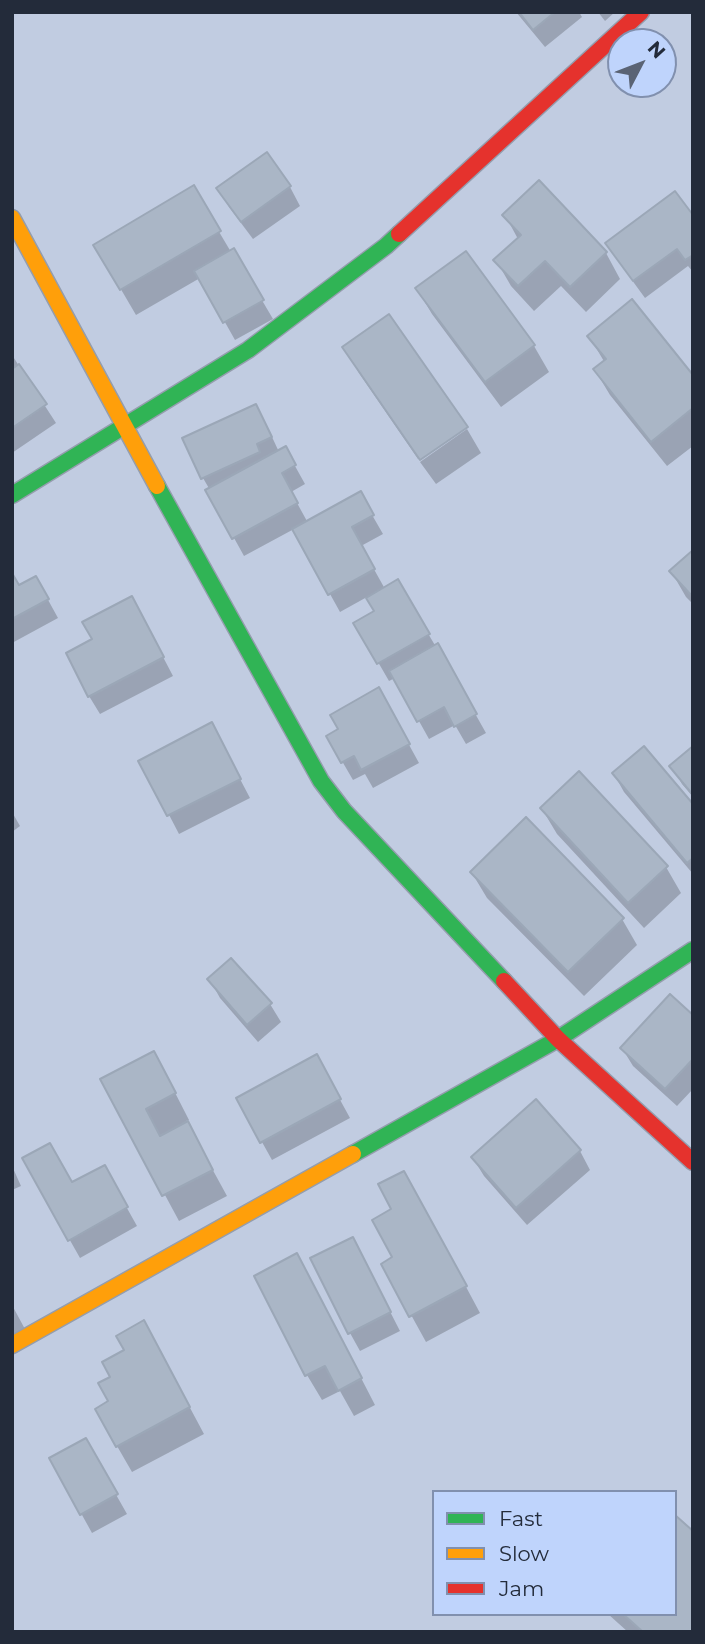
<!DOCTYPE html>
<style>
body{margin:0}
#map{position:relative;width:705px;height:1644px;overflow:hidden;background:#c1cce1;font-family:Montserrat,sans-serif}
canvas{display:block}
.frame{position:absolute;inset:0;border:14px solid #232b3a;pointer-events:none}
.legend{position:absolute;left:432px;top:1490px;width:245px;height:126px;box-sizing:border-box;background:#bfd4fc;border:2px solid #8190ae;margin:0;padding:9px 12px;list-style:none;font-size:21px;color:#232b3a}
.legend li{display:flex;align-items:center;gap:14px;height:35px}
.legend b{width:35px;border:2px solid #8190ae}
.north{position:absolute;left:607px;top:28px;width:70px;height:70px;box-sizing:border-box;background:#bfd4fc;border:2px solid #8190ae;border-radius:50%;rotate:48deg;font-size:19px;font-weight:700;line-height:28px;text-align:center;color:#232b3a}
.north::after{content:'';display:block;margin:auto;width:24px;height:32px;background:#5a6374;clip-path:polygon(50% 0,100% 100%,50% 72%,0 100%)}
</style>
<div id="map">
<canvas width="705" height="1644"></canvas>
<div class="frame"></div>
<ul class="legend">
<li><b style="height:9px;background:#30b455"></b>Fast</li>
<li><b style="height:9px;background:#ff9f0a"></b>Slow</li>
<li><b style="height:9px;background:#e5322d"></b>Jam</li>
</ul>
<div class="north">N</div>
</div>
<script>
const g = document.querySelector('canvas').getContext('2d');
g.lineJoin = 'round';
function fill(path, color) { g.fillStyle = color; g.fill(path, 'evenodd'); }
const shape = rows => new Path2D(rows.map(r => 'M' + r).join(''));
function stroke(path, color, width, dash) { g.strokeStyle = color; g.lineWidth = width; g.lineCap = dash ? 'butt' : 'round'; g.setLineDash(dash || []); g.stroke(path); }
const shadow = shape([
 [516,12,579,12,582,17,545,47],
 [598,12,615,12,605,21],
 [267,155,290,187,300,206,253,239,229,207,219,188],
 [193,188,231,252,233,251,273,319,235,340,200,278,136,315,95,245],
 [505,215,606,253,620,279,586,312,561,286,534,311,511,286,496,260,518,239],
 [693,218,693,272,688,266,645,298,618,261,607,243],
 [465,253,534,346,549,372,501,407,432,314,417,289],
 [589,336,693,378,693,446,667,466,610,395,595,370,605,363],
 [344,347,465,426,418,459,359,373],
 [12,355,56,423,12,453],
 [266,424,279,452,285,448,305,484,291,492,308,523,360,494,383,534,361,546,385,589,397,581,436,647,437,646,486,733,466,744,455,725,429,739,395,678,389,681,356,624,376,612,367,597,340,612,294,529,244,556,208,491,210,490,203,478],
 [467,429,481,453,436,484,420,462],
 [693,552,693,604,686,597,671,571],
 [12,576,19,587,36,578,58,618,12,643],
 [142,617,173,676,100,714,89,696],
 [379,690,419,763,373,788,365,774,353,780,328,737,341,730],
 [221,743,250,798,179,834,141,761],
 [693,749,693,797,682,784,672,766],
 [614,774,693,807,693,874,624,792],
 [542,809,666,867,681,893,644,928,557,834],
 [12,812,20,826,12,832],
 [472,873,622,919,637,945,584,996,487,898],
 [210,980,270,1004,281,1022,258,1042,220,998],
 [693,1017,693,1089,677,1106,633,1066,622,1048],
 [316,1056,350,1118,272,1160,238,1099],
 [168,1079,189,1120,186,1121,227,1196,179,1221,103,1080],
 [536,1102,580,1151,590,1170,527,1225,484,1176,473,1158],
 [24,1159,72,1185,104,1167,137,1226,80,1258],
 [12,1166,21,1186,12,1190],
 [419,1199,480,1313,426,1342,383,1264,395,1258],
 [362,1257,400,1331,360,1351,350,1333],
 [311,1281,375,1405,354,1416,340,1391,322,1400,307,1375],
 [12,1305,26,1331,12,1338],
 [158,1348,204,1434,132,1472,117,1446],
 [85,1440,127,1514,92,1533,51,1459],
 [608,1614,675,1614,693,1632,628,1632]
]);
const building = shape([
 [519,12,555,12,533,30,519,12],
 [267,152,291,186,241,222,216,188,267,152],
 [539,180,607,252,570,287,545,261,518,286,493,260,521,235,502,215,539,180],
 [194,185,221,231,120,290,93,245,194,185],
 [675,191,693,215,693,255,685,260,677,249,633,281,605,243,675,191],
 [234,248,264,300,223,323,194,271,234,248],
 [466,251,535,345,485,382,415,288,466,251],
 [632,299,693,375,693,408,651,442,593,369,606,359,587,336,632,299],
 [389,314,468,427,420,460,342,347,389,314],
 [19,364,47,404,12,428,12,369,19,364],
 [256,404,272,437,257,444,260,452,201,479,182,438,256,404],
 [286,446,296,465,282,473,298,503,232,539,205,490,286,446],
 [361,491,374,515,352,527,375,569,328,595,292,529,361,491],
 [693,550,693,597,669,571,693,550],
 [12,573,19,585,36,576,49,599,12,619,12,573],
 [398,579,430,634,377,664,353,623,374,611,366,598,398,579],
 [132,596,164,657,88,697,66,653,92,639,82,622,132,596],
 [438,643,477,714,454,727,444,707,417,722,389,671,438,643],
 [379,687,410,744,361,770,354,756,341,763,326,736,338,729,330,715,379,687],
 [212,722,241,779,167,816,138,761,212,722],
 [644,746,693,804,693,858,687,863,612,773,644,746],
 [693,746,693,795,669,766,693,746],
 [579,771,668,866,628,903,540,808,579,771],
 [526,817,624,918,568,972,470,872,526,817],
 [231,958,272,1003,247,1025,207,979,231,958],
 [670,994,693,1015,693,1059,665,1089,620,1048,670,994],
 [154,1051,176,1093,146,1109,160,1136,188,1121,213,1170,162,1196,100,1079,154,1051],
 [317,1054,341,1099,260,1143,236,1098,317,1054],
 [536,1099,581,1150,516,1208,471,1157,536,1099],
 [50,1143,72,1182,105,1165,128,1207,68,1241,22,1158,50,1143],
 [404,1171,467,1286,409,1317,381,1264,392,1257,372,1220,391,1209,378,1184,404,1171],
 [353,1237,391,1312,348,1334,310,1258,353,1237],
 [297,1253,362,1378,338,1391,325,1366,305,1376,254,1276,297,1253],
 [144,1320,190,1407,116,1447,95,1409,108,1401,98,1383,110,1377,102,1362,124,1350,116,1336,144,1320],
 [86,1438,118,1494,80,1515,49,1458,86,1438],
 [675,1515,693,1531,693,1632,643,1632,623,1614,675,1614,675,1515]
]);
const fast = shape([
 [157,486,321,781,344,811,504,981],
 [12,495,248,350,386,246,399,234],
 [353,1154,558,1039,693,950]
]);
const slow = shape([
 [12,218,157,486],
 [12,1345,353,1154]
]);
const jam = shape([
 [399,234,641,12],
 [504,981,558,1039,693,1162]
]);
fill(shadow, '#0003');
fill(building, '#aab6c6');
stroke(building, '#9ba7b7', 2);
stroke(fast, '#949dad', 19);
stroke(slow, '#949dad', 19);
stroke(jam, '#949dad', 19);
stroke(fast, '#30b455', 16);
stroke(slow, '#ff9f0a', 16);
stroke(jam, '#e5322d', 16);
</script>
